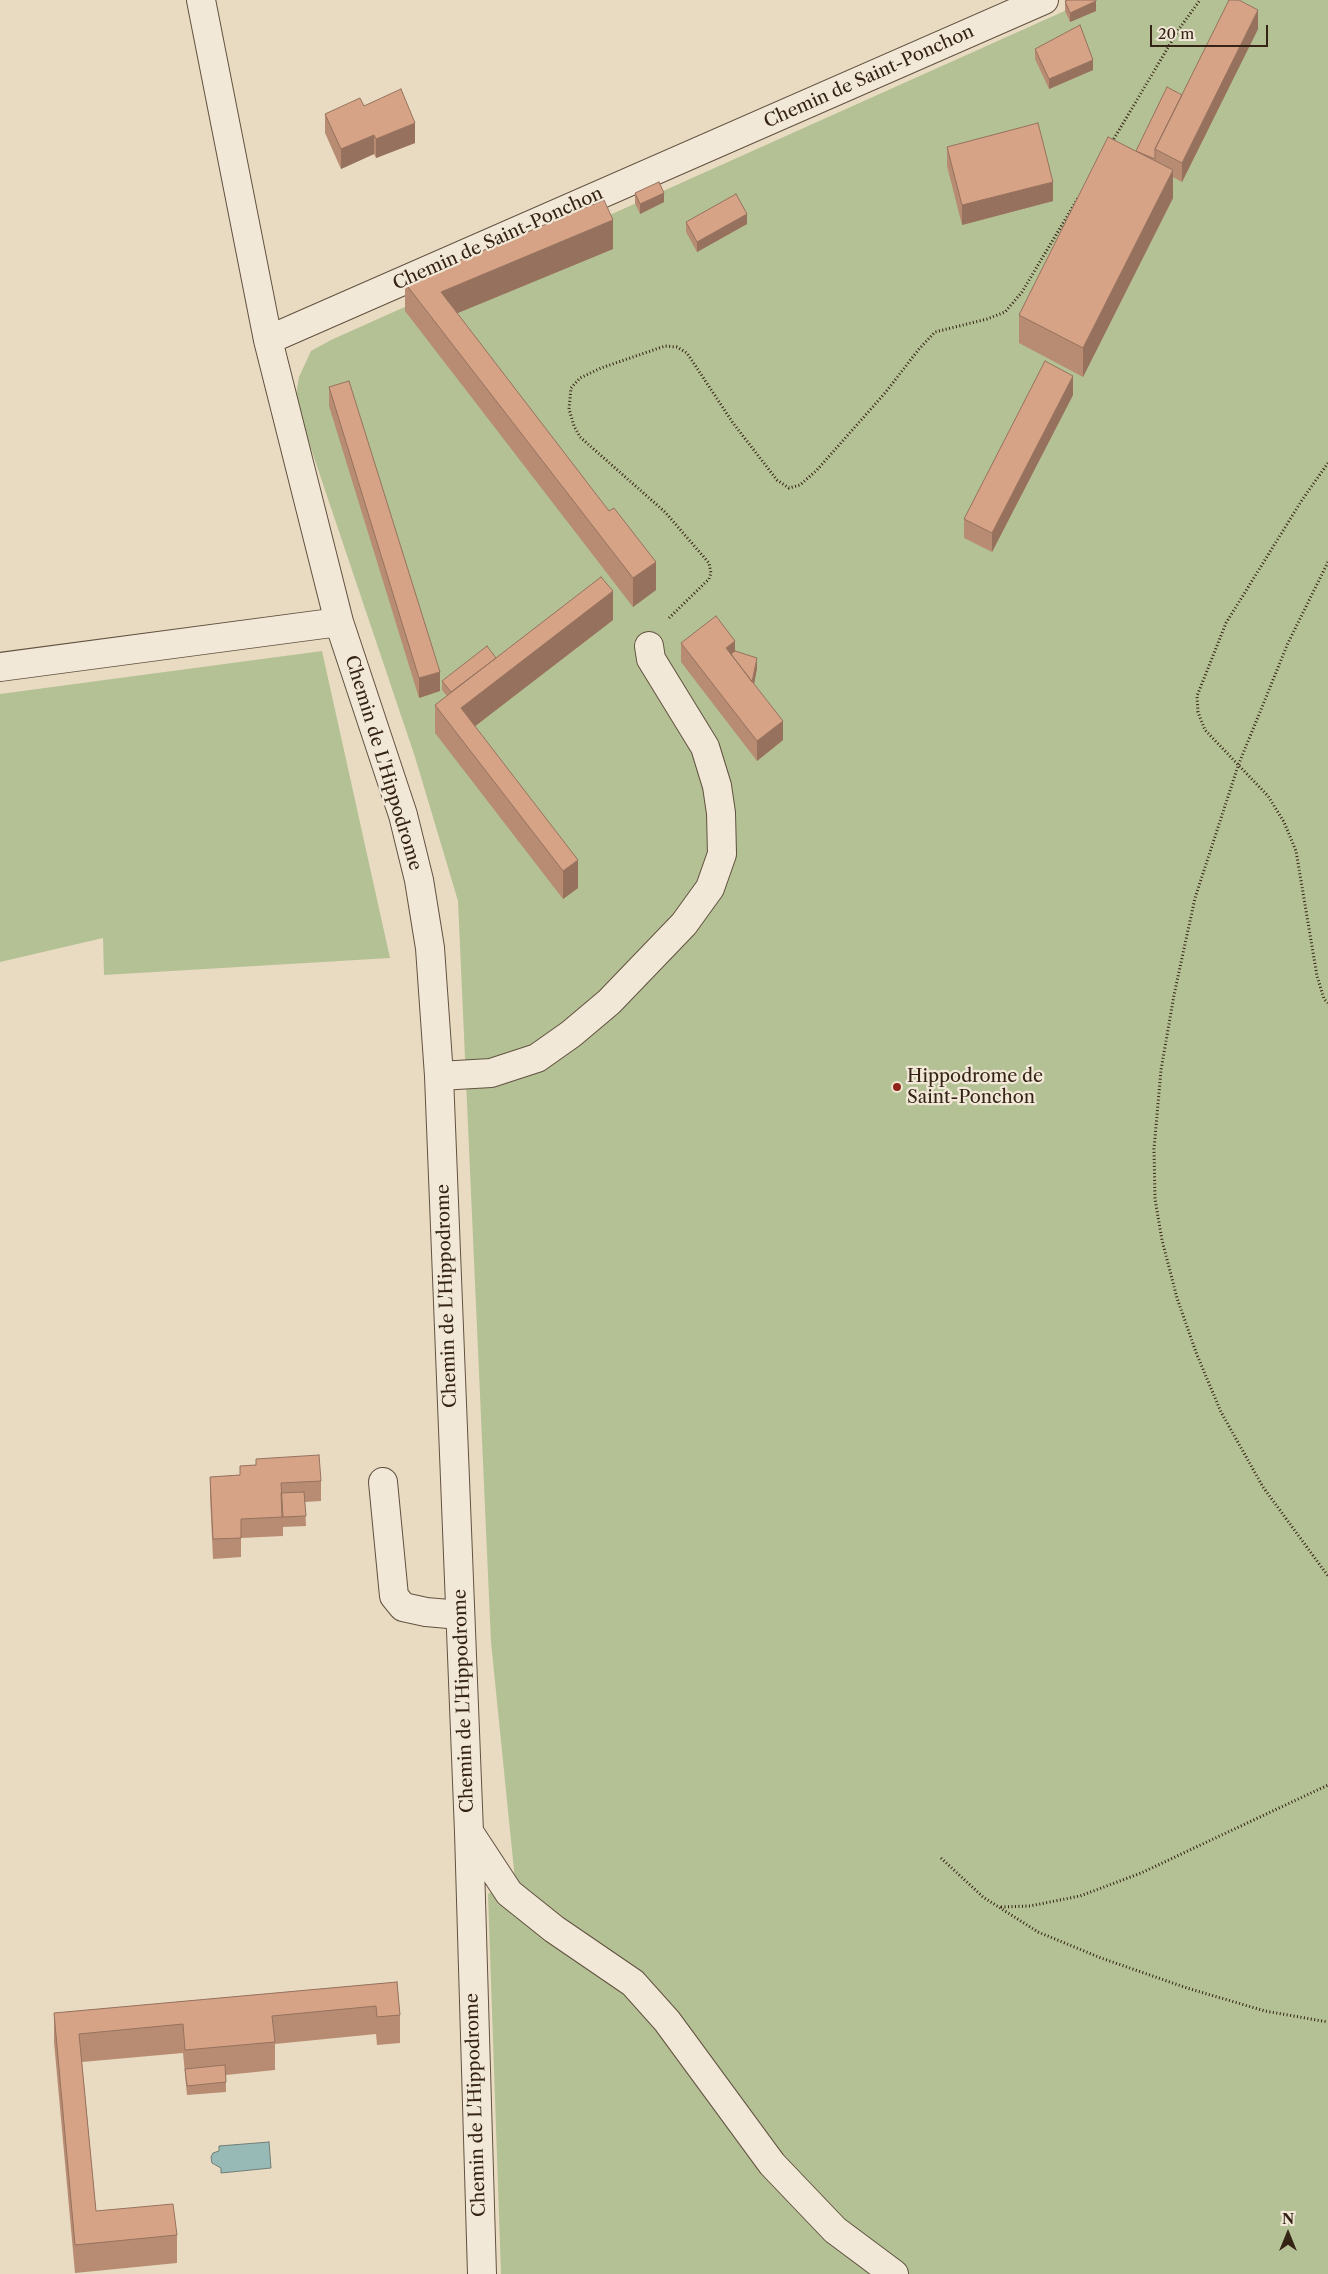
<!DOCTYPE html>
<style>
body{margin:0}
#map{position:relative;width:1328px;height:2274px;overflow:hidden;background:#e9dbc1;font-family:"Libre Caslon Text",serif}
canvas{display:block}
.north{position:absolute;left:1263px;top:2209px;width:50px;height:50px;-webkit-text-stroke:4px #f1e8d7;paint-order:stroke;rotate:0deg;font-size:14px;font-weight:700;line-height:20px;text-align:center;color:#352315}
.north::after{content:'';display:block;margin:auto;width:18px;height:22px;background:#352315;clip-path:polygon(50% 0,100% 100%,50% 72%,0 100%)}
.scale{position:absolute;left:1150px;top:25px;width:118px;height:22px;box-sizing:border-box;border:2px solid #352315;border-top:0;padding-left:6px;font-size:15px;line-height:18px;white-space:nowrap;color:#352315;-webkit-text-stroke:4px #f1e8d7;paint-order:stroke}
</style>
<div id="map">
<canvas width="1328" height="2274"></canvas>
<div class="north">N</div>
<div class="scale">20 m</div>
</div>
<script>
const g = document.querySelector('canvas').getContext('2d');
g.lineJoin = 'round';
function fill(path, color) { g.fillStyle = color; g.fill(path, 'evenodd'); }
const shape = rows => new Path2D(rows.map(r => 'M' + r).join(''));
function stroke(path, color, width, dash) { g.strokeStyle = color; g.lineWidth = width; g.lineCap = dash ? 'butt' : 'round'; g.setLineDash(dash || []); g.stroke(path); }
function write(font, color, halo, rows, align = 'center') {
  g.font = font + ' "Libre Caslon Text",serif'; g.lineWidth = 4.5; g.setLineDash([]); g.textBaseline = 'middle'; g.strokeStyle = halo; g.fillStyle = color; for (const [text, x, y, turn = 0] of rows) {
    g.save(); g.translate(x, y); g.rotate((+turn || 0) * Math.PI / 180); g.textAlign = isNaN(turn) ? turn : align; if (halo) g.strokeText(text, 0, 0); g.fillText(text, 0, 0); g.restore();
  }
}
const green = shape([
 [1089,0,1328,0,1328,2274,501,2274,488,1894,515,1880,491,1642,458,901,415,757,295,401,299,377,311,351,331,340],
 [322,651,390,958,104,975,103,938,0,962,0,694]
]);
const water = shape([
 [269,2142,271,2168,221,2173,221,2168,212,2163,211,2157,213,2153,219,2151,219,2146,269,2142]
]);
const path = shape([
 [1112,142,1179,29,1200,0],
 [1328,463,1302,500,1226,623,1197,696,1198,712,1205,730,1268,796,1284,822,1296,851,1317,976,1324,999,1328,1003],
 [1328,562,1288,643,1238,766,1195,898,1174,995,1161,1070,1154,1149,1155,1199,1162,1240,1177,1298,1197,1355,1221,1412,1263,1487,1328,1576],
 [669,618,709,579,711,573,709,563,665,512,580,437,574,426,569,409,571,388,580,378,601,368,665,346,677,347,687,353,733,423,777,480,789,488,800,485,817,470,885,393,919,349,935,332,987,319,1005,312,1022,292,1078,198],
 [941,1858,983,1897,1038,1932,1101,1958,1187,1988,1265,2011,1328,2022],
 [1001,1907,1030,1906,1080,1896,1141,1873,1328,1785]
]);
const minor = shape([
 [201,0,268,340,339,622,403,815,419,880,430,948,439,1076,469,1832,482,2274],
 [268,340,1044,0],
 [0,667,339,622],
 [439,1076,491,1073,537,1058,571,1034,609,1002,684,924,710,888,722,854,721,813,717,786,705,747,651,659,649,646],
 [383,1482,394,1596,403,1607,426,1612,460,1615],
 [469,1832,509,1893,554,1929,633,1983,667,2021,772,2164,835,2230,894,2274]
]);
const wall = shape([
 [1065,1,1096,11,1070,22,1065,11],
 [1258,29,1182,182,1173,177,1173,198,1083,377,1019,343,1019,315,1136,151,1182,95],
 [1035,49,1093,70,1049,89,1035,59],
 [364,106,415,143,376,158,374,154,341,169,325,133,325,114],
 [947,147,1053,201,962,225,947,166],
 [635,193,664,202,640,214,635,203],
 [686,222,747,224,697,252,686,232],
 [613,249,457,313,656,590,633,607,405,311,405,283],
 [329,387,440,691,419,698,329,406],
 [1073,395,992,552,964,538,964,519],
 [613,620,475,726,578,888,563,899,435,733,435,705,447,696,442,690,442,681],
 [681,643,735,651,757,668,754,684,783,740,757,761,681,662],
 [256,1459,321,1481,321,1501,305,1502,306,1526,283,1527,283,1536,241,1538,241,1557,213,1559,210,1496,210,1477,240,1475,240,1466,256,1465],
 [397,1982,400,2015,400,2043,377,2045,376,2034,275,2044,275,2070,226,2075,226,2092,187,2095,183,2053,82,2062,96,2211,177,2235,177,2263,75,2273,54,2042,54,2013]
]);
const shadedWall = shape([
 [1096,1,1096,11,1070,22,1070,13],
 [1258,10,1258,29,1182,182,1182,163],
 [1093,60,1093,70,1049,89,1049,79],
 [415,123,415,143,376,158,376,139],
 [374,135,374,154,341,169,341,149],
 [1173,170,1173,198,1083,377,1083,348],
 [1053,182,1053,201,962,225,962,205],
 [664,193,664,202,640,214,640,204],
 [747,214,747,224,697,252,697,242],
 [613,220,613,249,441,320,441,292],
 [1073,376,1073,395,992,552,992,533],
 [656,562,656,590,633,607,633,578],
 [613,591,613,620,461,737,458,701],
 [735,641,735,661,726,648],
 [757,658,757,668,751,700,751,690],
 [440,672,440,691,419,698,419,678],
 [783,721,783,740,757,761,757,741],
 [578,860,578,888,563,899,563,871]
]);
const building = shape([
 [1068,0,1096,0,1096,1,1070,13,1065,1,1068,0],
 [1229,0,1239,0,1258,10,1182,163,1155,149,1229,0],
 [1080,25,1093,60,1049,79,1035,49,1080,25],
 [1167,87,1182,95,1155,149,1155,159,1136,151,1167,87],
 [401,89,415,123,376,139,374,135,341,149,325,114,360,98,364,106,401,89],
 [1038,123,1053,182,962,205,947,147,1038,123],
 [1108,137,1173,170,1083,348,1019,315,1108,137],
 [659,182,664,193,640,204,635,193,659,182],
 [736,194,747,214,697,242,686,222,736,194],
 [604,200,613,220,441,292,609,511,614,508,656,562,633,578,405,283,604,200],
 [1045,361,1073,376,992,533,964,519,1045,361],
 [349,381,440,672,419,678,329,387,349,381],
 [601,577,613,591,461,708,578,860,563,871,435,705,601,577],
 [716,616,735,641,726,648,783,721,757,741,681,643,716,616],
 [487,646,496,658,451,692,442,681,487,646],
 [735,651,757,658,752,682,731,654,735,651],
 [319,1455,321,1481,281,1483,283,1517,241,1519,241,1538,213,1539,210,1477,240,1475,240,1466,256,1465,256,1459,319,1455],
 [304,1492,306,1516,282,1517,281,1493,304,1492],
 [397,1982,400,2015,377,2017,376,2006,272,2016,275,2042,185,2050,183,2024,79,2034,96,2211,173,2204,177,2235,75,2245,54,2013,397,1982],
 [225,2065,226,2082,187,2086,185,2069,225,2065]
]);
const markers = [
 [897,1087,5,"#8f2418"]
];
const streetNames = [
 ["Chemin de Saint-Ponchon",869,77,-24],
 ["Chemin de Saint-Ponchon",498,239,-24],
 ["Chemin de L'Hippodrome",383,763,73],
 ["Chemin de L'Hippodrome",447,1296,-92],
 ["Chemin de L'Hippodrome",464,1701,-92],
 ["Chemin de L'Hippodrome",476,2105,-92]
];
const poiNames = [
 ["Hippodrome de",907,1077],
 ["Saint-Ponchon",907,1098]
];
fill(green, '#b4c195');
fill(water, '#98bab7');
stroke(water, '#707e76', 1);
stroke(minor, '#625140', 30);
stroke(path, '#352315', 3, [1, 2.5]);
stroke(minor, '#f1e8d7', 28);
fill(wall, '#b88c73');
fill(shadedWall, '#96725e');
fill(building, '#d6a386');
stroke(building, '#96725e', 1);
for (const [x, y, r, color] of markers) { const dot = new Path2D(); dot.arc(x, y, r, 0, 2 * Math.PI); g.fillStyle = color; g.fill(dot); stroke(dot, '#f1e8d7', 2); }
write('18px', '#352315', '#f1e8d7', streetNames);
write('18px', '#352315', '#f1e8d7', poiNames, 'left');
</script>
